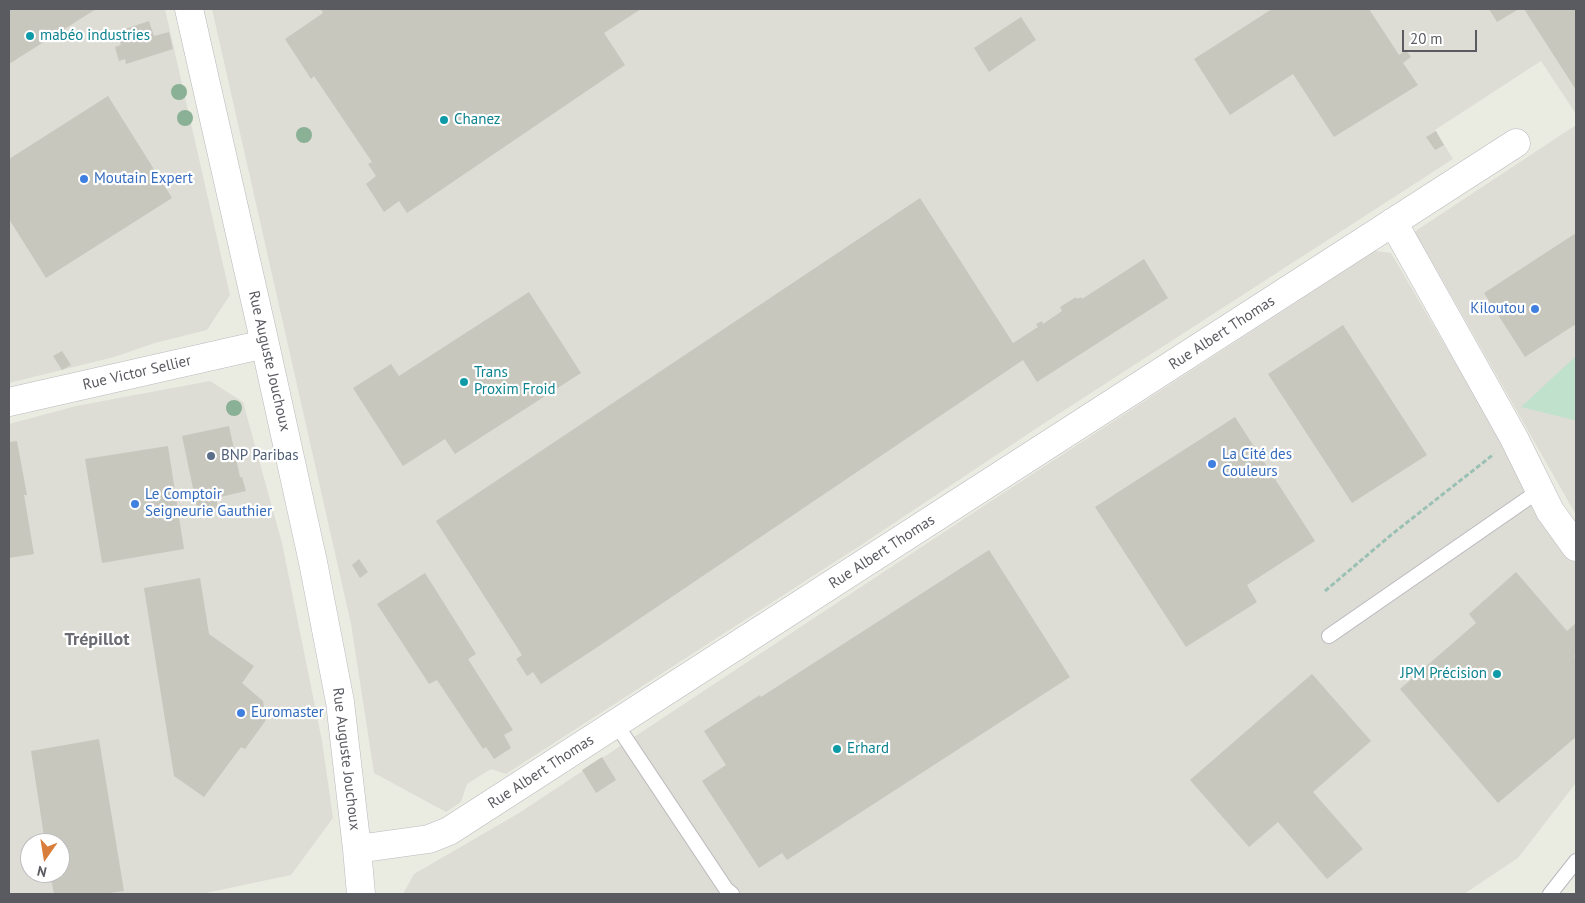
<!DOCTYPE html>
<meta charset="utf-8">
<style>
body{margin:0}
#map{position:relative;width:1585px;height:903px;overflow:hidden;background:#eaece2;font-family:"PT Sans",sans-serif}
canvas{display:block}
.frame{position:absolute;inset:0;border:10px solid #5a5b61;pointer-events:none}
.north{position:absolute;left:20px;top:833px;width:50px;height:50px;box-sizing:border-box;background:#fff;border:1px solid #bdbdc0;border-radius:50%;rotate:193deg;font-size:14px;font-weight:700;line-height:20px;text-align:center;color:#5a5b61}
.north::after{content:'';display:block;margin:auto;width:18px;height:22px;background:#d97d3a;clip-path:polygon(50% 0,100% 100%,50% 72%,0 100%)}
.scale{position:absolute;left:1402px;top:30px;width:75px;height:22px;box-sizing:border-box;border:2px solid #5a5b61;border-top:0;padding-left:6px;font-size:15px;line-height:18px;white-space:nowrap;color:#5a5b61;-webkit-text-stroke:4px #fff;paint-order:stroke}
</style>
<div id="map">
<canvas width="1585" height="903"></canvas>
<div class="frame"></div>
<div class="north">N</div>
<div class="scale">20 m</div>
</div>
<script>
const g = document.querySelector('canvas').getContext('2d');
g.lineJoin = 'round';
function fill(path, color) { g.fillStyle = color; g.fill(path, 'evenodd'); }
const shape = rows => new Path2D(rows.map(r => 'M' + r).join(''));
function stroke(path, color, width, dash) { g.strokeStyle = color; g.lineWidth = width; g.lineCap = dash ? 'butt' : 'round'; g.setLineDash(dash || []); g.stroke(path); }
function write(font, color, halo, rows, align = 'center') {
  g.font = font + ' "PT Sans",sans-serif'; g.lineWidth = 4.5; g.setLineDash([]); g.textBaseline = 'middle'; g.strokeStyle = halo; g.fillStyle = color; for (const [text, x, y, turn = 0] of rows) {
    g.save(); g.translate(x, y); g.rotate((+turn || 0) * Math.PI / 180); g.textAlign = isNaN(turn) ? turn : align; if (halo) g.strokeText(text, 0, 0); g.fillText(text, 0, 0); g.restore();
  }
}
const industrial = shape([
 [9,9,165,9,230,295,207,330,155,343,114,357,9,383],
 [212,9,1576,9,1576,114,1541,61,1435,130,1453,159,1043,424,858,547,506,774,491,769,467,784,461,802,446,812,374,773,351,624],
 [1576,125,1576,515,1422,244,1408,236],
 [1375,251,1391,253,1504,446,1541,512,1576,562,1576,783,1518,858,1464,894,403,894,414,874,519,813,988,503],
 [210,381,243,402,282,543,322,741,333,818,291,875,201,894,9,894,9,424,76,406],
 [30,843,60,843,60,873,30,873]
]);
const green = shape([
 [1576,356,1576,423,1574,420,1521,407]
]);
const building = shape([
 [9,9,96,9,9,64],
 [321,9,641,9,604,33,625,65,407,213,399,201,384,212,366,184,376,176,368,164,372,162,314,76,311,79,285,39,323,13],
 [1272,9,1369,9,1399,55,1406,50,1411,57,1403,63,1418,85,1334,137,1293,74,1230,115,1194,59],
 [1489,9,1519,9,1497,22],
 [1524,9,1576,9,1576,90],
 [1021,17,1036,40,989,72,974,48],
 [149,21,154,36,169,32,173,49,126,64,125,59,119,61,115,47,121,45,116,32],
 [108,96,172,198,46,278,9,219,9,159],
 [1436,131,1444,145,1435,150,1426,137],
 [920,198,1013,343,1038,327,1036,324,1042,321,1043,324,1062,311,1060,307,1076,297,1077,299,1081,297,1082,299,1144,259,1168,298,1037,382,1023,360,599,646,541,684,533,672,527,676,516,659,522,655,436,521],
 [1576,233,1576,324,1525,357,1484,293],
 [529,292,581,373,455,454,445,439,403,466,353,388,391,364,399,376],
 [1343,325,1427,455,1352,503,1268,374],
 [62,351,71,365,62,370,53,356],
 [1235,417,1315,541,1247,585,1257,602,1186,647,1095,507],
 [229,426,240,477,242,477,246,491,216,498,218,508,198,512,182,436],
 [17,441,27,495,24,495,34,554,9,558,9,442],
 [168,446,184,549,102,563,85,459],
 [989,550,1070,677,787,860,782,853,759,868,702,781,726,765,704,731,760,695,761,697],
 [359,559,368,572,360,578,352,565],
 [1516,572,1567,631,1576,623,1576,654,1574,656,1576,659,1576,737,1498,803,1400,689,1476,623,1469,614],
 [425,573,476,654,468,659,513,730,504,735,511,748,494,759,486,747,483,749,437,680,429,684,377,604],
 [200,578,209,634,254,666,242,683,263,701,266,720,245,749,241,747,204,797,174,776,144,588],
 [1312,674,1371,741,1313,792,1363,849,1327,879,1278,822,1249,847,1190,780],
 [99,739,124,891,102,894,54,894,50,873,60,873,60,843,45,843,31,751],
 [602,757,616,780,596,793,582,770]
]);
const path = shape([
 [1325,591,1391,535,1494,454]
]);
const lane = shape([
 [1329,636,1540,490],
 [616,724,726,889,732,894],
 [1550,894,1576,861]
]);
const street = shape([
 [189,9,265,344,313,562,340,702,357,849,361,894],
 [1393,222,1514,438,1550,511,1576,547],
 [9,402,265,344],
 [357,849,429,839,449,831,1516,143]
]);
const trees = [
 [179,92],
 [185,118],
 [304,135],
 [234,408]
];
const markers = [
 [30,36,5,"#0f9aa8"],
 [444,120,5,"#0f9aa8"],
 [84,179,5,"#3f7fe0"],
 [1535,309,5,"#3f7fe0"],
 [464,382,5,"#0f9aa8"],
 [211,456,5,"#5c6f8a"],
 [1212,464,5,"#3f7fe0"],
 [135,504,5,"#3f7fe0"],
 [1497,674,5,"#0f9aa8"],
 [241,713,5,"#3f7fe0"],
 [837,749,5,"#0f9aa8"]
];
const cultureNames = [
 ["mabéo industries",40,36],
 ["Chanez",454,120],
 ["Trans",474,373],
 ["Proxim Froid",474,390],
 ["JPM Précision",1487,674,"right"],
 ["Erhard",847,749]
];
const shopNames = [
 ["Moutain Expert",94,179],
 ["Kiloutou",1525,309,"right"],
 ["La Cité des",1222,455],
 ["Couleurs",1222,472],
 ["Le Comptoir",145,495],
 ["Seigneurie Gauthier",145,512],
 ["Euromaster",251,713]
];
const streetNames = [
 ["Rue Albert Thomas",1222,333,-33],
 ["Rue Auguste Jouchoux",269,361,77],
 ["Rue Victor Sellier",137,373,-13],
 ["Rue Albert Thomas",882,552,-33],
 ["Rue Auguste Jouchoux",346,759,83],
 ["Rue Albert Thomas",541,772,-33]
];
const serviceNames = [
 ["BNP Paribas",221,456]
];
const quarterNames = [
 ["Trépillot",97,640]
];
fill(industrial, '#ddddd6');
fill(green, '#c0e1cb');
fill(building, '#c7c7be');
stroke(lane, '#b9b9bf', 16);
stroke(street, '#b9b9bf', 29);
stroke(path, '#9ac1b3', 3, [5, 2.5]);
stroke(lane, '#fff', 14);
stroke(street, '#fff', 28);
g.fillStyle = '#8ab095';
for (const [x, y] of trees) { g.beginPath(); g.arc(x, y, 8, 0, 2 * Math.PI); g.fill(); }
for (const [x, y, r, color] of markers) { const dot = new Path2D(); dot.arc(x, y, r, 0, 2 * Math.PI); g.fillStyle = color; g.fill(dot); stroke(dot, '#fff', 2); }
write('15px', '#0d838f', '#fff', cultureNames, 'left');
write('15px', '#366cbe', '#fff', shopNames, 'left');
write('15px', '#5a5b61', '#fff', streetNames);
write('15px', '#4e5e75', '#fff', serviceNames, 'left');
write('bold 18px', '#6b6c73', '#fff', quarterNames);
</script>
